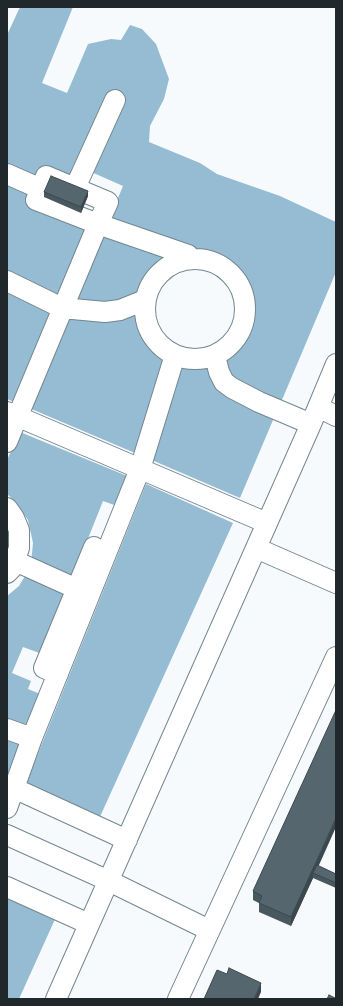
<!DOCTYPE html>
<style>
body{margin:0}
#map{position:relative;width:343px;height:1006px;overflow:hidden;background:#f7fafd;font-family:Overpass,sans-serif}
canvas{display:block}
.frame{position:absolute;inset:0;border:8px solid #21282c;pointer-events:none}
</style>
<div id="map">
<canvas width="343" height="1006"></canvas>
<div class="frame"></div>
</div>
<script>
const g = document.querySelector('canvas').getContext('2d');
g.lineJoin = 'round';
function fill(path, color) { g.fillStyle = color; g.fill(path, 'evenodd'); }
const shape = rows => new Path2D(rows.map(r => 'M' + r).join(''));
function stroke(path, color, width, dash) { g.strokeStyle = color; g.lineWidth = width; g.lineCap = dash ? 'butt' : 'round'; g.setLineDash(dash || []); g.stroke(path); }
const forest = shape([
 [20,7,73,7,42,83,67,93,88,44,111,39,121,40,130,25,142,29,156,44,169,79,164,99,150,126,149,142,200,163,217,174,280,196,336,222,336,272,279,407,244,391,218,358,234,347,240,338,248,318,248,297,245,287,232,269,214,258,193,254,108,222,123,186,89,171,74,182,38,182,7,169,7,35],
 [7,179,91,226,60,300,7,275],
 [102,230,172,259,155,271,148,279,141,296,130,301,72,304],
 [7,285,57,308,17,403,7,399],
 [139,310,144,331,149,340,165,355,142,456,29,408,68,314],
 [176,361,195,364,212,361,276,413,240,498,147,458],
 [20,432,132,478,120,507,103,501,71,581,31,563,33,543,28,520,15,501,7,494,7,460],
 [146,484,233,523,99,819,25,786],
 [25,576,67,590,42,654,23,647,12,673,31,681,28,689,45,696,30,733,7,723,7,596,19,586],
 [7,733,26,741,7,777],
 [7,895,56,917,19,999,7,999]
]);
const minor = shape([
 [7,174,41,189],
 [75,188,115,100],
 '145 309a50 50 0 1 1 100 0a50 50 0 1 1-100 0Z',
 [7,281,62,308,105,312,120,310,145,300],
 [215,356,219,372,224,382,232,388,259,402,311,424],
 [318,407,336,416],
 [7,412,267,523],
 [7,442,98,224,108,202,46,176,36,200,98,224,188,255,189,258],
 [7,508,14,518,19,530,19,548,12,568,7,573],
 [256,548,336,583],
 [15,561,77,589],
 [58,674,44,668,94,547],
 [7,729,32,738],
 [7,785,127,840],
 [7,808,32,738,140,469,175,355],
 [7,835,109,881,209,930],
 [7,887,89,924],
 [56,999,311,424,336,364],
 [178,999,336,657]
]);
const wall = shape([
 [44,192,88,196,81,213,44,197],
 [318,866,336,874,336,888,313,878,291,926,259,912,259,903,253,900,253,891]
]);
const shadedWall = shape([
 [88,191,88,196,81,213,81,207],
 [336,818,336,827,315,874,313,873,313,878,291,926,291,917],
 [261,983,261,992,258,999,254,999]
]);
const building = shape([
 [51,176,88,191,81,207,44,192,51,176],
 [336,710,336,818,291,917,259,903,262,896,253,891,336,710],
 [317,865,336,874,336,883,313,873,317,865],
 [229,968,261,983,254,999,204,999,217,970,227,974,229,968],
 [329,995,335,998,336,996,336,999,327,999,329,995]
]);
fill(forest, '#95bcd2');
stroke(minor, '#74868f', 22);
stroke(minor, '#fff', 20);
fill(wall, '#49585f');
fill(shadedWall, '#3c474e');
fill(building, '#55666f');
stroke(building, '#3c474e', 1);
</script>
